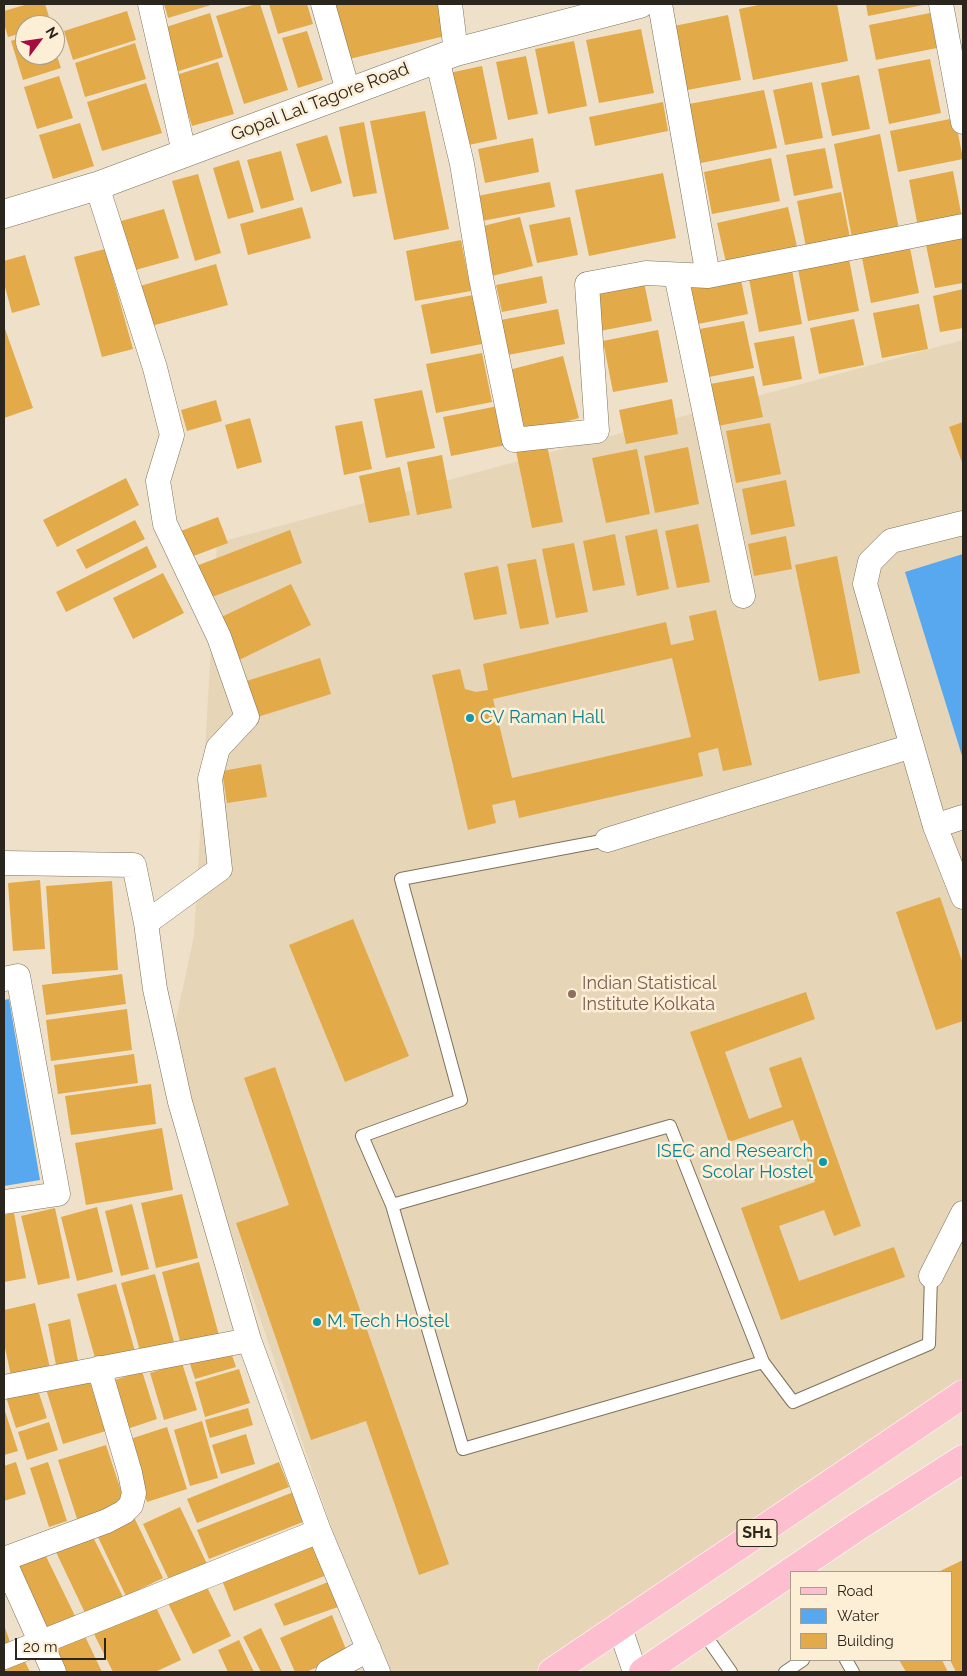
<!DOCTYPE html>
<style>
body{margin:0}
#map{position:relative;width:967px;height:1676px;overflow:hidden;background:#efe1c9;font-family:Raleway,sans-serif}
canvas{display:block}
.frame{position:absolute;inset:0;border:5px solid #2b261d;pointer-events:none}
.legend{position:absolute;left:790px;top:1571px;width:162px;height:90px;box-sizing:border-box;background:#fdeed6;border:1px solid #a99e8c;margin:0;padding:6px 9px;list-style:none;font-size:15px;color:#2b261d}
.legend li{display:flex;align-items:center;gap:10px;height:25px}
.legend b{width:25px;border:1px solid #a99e8c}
.north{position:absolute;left:15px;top:15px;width:50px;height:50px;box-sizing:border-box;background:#fdeed6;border:1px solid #a99e8c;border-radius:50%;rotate:59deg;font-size:14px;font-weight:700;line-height:20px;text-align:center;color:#2b261d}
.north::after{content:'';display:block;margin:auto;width:18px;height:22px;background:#a50b3c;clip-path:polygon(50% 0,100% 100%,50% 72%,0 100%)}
.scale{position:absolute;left:15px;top:1638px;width:91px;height:22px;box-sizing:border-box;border:2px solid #2b261d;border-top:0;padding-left:6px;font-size:15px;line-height:18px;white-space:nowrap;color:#2b261d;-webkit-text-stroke:4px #fdeed6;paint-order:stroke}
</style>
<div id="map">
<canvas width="967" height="1676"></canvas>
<div class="frame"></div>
<ul class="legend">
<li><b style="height:6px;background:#fdbfd0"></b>Road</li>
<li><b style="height:14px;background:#57a8ee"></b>Water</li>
<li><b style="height:14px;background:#e2aa49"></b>Building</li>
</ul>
<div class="north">N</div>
<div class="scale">20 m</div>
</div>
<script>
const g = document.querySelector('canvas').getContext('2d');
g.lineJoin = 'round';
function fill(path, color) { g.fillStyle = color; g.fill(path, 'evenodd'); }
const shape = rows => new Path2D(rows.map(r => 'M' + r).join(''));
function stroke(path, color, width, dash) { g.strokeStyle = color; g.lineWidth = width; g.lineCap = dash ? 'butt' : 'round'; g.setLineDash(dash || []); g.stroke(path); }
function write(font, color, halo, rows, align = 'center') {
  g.font = font + ' Raleway,sans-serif'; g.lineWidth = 5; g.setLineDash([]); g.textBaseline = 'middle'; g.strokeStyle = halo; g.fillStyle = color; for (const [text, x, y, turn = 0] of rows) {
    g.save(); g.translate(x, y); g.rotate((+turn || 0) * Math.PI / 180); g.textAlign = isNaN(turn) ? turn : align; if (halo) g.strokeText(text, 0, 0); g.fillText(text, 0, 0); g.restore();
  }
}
const built = shape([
 [963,340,963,1386,551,1672,381,1672,169,1052,194,936,217,543]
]);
const water = shape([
 [963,554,963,759,905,572],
 [9,999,40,1180,4,1186,4,1000]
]);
const building = shape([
 [28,4,45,4,51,23,25,25,25,32,8,37,4,24,4,11],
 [164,4,214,4,168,18],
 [256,4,260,4,288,90,244,104,216,16],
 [269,4,307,4,313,24,278,34],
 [331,4,441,4,449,35,345,60],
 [763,4,837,4,848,61,753,80,739,9],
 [866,4,923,4,923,5,868,16],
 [127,11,136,40,73,60,64,31],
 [210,13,223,57,176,72,163,28],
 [930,13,937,48,876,60,869,25],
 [728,15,741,80,682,91,669,27],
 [641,29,654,93,599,103,586,40],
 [307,31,323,80,298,88,282,38],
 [25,36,25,55,55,55,55,50,61,68,23,80,11,41],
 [574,41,587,106,548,114,535,49],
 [135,43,146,79,85,97,75,63],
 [526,56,538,114,508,120,496,62],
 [930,59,941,113,889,124,878,69],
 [218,62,234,114,192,126,176,75],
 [482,66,497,139,464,146,449,73],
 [859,75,870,129,832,136,821,83],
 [59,76,73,118,37,129,24,87],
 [812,82,823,138,785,145,773,90],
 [146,83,162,133,102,151,87,102],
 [764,90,777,148,701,163,689,104],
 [663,102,668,131,595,146,589,117],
 [425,111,449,229,394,240,370,121],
 [955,118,963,159,898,172,890,131],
 [364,122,377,193,353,197,339,127],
 [80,123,94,166,53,179,39,135],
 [880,134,899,229,852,238,834,144],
 [327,135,342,183,311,192,296,144],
 [533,138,539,172,485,183,478,149],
 [825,148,833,188,794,196,786,155],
 [281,151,294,200,261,209,247,160],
 [771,158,780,201,712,214,704,172],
 [239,160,254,212,228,219,213,168],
 [953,171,962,218,918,227,909,180],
 [663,173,676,238,589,256,575,190],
 [198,174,221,253,195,261,172,181],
 [550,182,555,207,477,222,472,197],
 [841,192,850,238,806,247,797,201],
 [302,207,311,238,248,255,240,224],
 [788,207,799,255,728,271,717,223],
 [164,209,179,258,128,272,114,223],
 [520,217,533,266,492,276,479,227],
 [570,217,578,255,537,263,529,225],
 [963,238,963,283,935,288,926,245],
 [461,240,471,291,415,301,406,251],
 [909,243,919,293,871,303,861,253],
 [105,249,133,349,102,357,74,257],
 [25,255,40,305,12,313,4,283,4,261],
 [849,259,859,311,808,321,798,269],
 [216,264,228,305,144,328,133,288],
 [792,270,802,324,759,332,749,279],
 [740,275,748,314,693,325,685,286],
 [542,276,547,303,502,312,496,285],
 [644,282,652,321,600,331,592,292],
 [963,289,963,328,940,332,933,296],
 [473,295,482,344,431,354,421,305],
 [919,304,928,349,882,358,873,313],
 [558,309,565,344,508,355,501,320],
 [854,319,864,365,819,374,810,328],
 [744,321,754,368,704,378,694,330],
 [4,326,33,408,4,418],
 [658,330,668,382,613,392,603,341],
 [794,336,802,379,763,386,754,343],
 [482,353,492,402,436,413,426,364],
 [563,356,579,418,522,434,505,371],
 [754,376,763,417,718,426,710,384],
 [422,390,435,448,386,458,374,399],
 [672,399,678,434,626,444,619,410],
 [216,400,222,421,187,431,181,410],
 [498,406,506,445,451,456,443,417],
 [250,418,262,462,237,469,225,425],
 [362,421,372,469,344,475,335,426],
 [963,422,963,465,949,427],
 [770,423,781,474,736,483,726,431],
 [546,440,563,522,532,528,515,446],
 [688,447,699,504,655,513,644,456],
 [637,449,650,514,606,523,592,458],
 [442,455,452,508,417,515,407,462],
 [400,467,410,515,369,523,359,476],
 [126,478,139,505,57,547,43,520],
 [786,480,795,526,751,535,742,489],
 [218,517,228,543,183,560,173,534],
 [135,520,145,539,86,569,76,550],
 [698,524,710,582,677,588,665,531],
 [657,529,669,589,637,596,625,536],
 [290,530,302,563,204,600,191,568],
 [615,534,625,585,593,591,583,541],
 [786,536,792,569,754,576,748,544],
 [574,543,588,612,556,618,542,549],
 [147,546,157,567,66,612,56,592],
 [837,556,860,673,819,681,795,565],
 [536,559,549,624,520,629,507,564],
 [498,566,507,614,474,620,464,573],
 [163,573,184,613,133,639,113,598],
 [291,584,311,625,235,662,215,620],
 [716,610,752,765,723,771,718,748,698,753,703,776,519,818,515,800,492,805,496,823,468,830,432,675,460,669,465,689,476,692,488,690,483,664,666,622,671,645,694,640,689,616],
 [672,658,691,737,512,778,493,699],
 [320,658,331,694,251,719,240,683],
 [261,764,267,797,227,803,222,771],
 [40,880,45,949,13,951,8,883],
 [112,881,118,970,52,974,46,886],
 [940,897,963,964,963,1021,936,1030,896,912],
 [353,919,409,1056,345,1082,289,945],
 [122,974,126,1004,46,1015,42,985],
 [806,992,815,1019,725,1052,749,1119,782,1107,769,1068,801,1057,861,1226,834,1236,824,1210,779,1226,799,1281,894,1247,905,1277,781,1320,741,1208,815,1182,793,1120,729,1142,690,1032],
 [127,1009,132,1050,51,1061,46,1020],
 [134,1054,138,1083,58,1094,54,1065],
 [275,1067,449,1564,419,1575,366,1421,311,1440,236,1223,289,1205,244,1078],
 [151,1084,156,1124,71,1135,65,1096],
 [162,1128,173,1190,86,1205,75,1143],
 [182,1194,198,1258,156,1268,141,1203],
 [132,1204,149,1269,121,1276,105,1211],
 [97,1207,113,1272,77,1281,61,1217],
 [55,1208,70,1278,38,1285,21,1216],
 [14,1213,26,1278,4,1282,4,1215],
 [199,1262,220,1339,182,1349,162,1272],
 [155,1274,176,1349,142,1358,121,1283],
 [116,1284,136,1355,97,1365,77,1294],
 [35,1303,50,1368,11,1376,4,1343,4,1310],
 [70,1319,79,1366,57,1370,48,1324],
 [229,1346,236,1367,195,1379,188,1358],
 [182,1363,197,1410,164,1420,150,1373],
 [239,1369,250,1403,205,1417,195,1382],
 [142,1371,157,1419,124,1430,109,1382],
 [88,1376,106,1431,63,1444,46,1389],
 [37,1387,47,1418,16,1428,6,1397],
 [4,1408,18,1451,4,1455],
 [248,1408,253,1425,210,1438,205,1420],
 [202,1421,218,1478,190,1486,174,1430],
 [49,1422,58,1450,27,1460,18,1432],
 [167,1427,187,1489,147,1502,127,1440],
 [246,1434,255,1464,221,1474,212,1445],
 [106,1445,127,1509,79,1525,58,1460],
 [16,1462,26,1494,4,1501,4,1466],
 [48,1462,67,1521,49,1527,30,1468],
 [279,1462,289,1487,197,1523,187,1499],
 [296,1491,308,1520,209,1559,197,1530],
 [180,1507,207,1564,170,1582,143,1524],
 [133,1515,163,1578,126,1596,96,1533],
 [91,1533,124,1599,87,1617,55,1550],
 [315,1545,327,1575,234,1611,222,1580],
 [43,1550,76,1618,42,1634,9,1564],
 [963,1560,963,1672,956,1672,950,1660,951,1572,938,1572],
 [328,1582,338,1607,284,1626,274,1604],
 [205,1583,231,1636,193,1654,167,1601],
 [153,1601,181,1660,155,1672,113,1672,92,1630],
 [332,1615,348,1654,306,1672,295,1672,280,1638],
 [4,1625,10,1642,4,1645],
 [261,1628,282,1672,261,1672,243,1637],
 [83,1632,102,1672,61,1672,49,1645],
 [239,1640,254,1672,228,1672,218,1650],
 [20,1651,30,1672,4,1672,4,1658],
 [899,1660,942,1660,948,1672,906,1672]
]);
const service = shape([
 [670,1126,763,1362,463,1449,392,1205,670,1126],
 [392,1205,362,1136,461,1100,401,879,607,840],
 [763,1362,793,1402,929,1344,931,1276],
 [703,1632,731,1672],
 [846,1660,853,1672],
 [785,1672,803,1660]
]);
const minor = shape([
 [150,4,184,152],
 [323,4,348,91],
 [450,4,456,52],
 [660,4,708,276,963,226],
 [941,4,963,122],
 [437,58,462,164,481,278,514,440,597,431,587,284,646,273,708,276],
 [97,186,155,368,172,435,158,481,165,524,219,637,247,717,218,748,210,779,220,869,146,923],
 [676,275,743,596],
 [963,523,891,541,870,562,865,584,935,826,963,897],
 [935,826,963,817],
 [607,840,912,746],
 [4,863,134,865,146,923,155,989,180,1102,249,1340,319,1531],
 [4,979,18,976,58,1194,4,1202],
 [931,1276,963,1213],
 [4,1387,249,1340],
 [4,1559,107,1521,124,1512,131,1505,134,1493,130,1473,99,1368],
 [4,1561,54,1672],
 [619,1625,635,1672],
 [4,1657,319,1531,378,1672],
 [328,1672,369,1649]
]);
const tertiary = shape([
 [4,214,97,186,456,52,640,4]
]);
const primary = shape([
 [552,1672,963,1394],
 [643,1672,857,1527,963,1459]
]);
const markers = [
 [470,718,5,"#0f9aa8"],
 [572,994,5,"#8d6e63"],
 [823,1162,5,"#0f9aa8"],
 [317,1322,5,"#0f9aa8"]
];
const shields = [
 [757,1533,40]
];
const shieldNames = [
 ["SH1",757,1533]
];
const streetNames = [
 ["Gopal Lal Tagore Road",320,102,-21]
];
const cultureNames = [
 ["CV Raman Hall",480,718],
 ["ISEC and Research",813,1152,"right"],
 ["Scolar Hostel",813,1173,"right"],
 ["M. Tech Hostel",327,1322]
];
const educationNames = [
 ["Indian Statistical",582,984],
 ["Institute Kolkata",582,1005]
];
fill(built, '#e7d5b7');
fill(water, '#57a8ee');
fill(building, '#e2aa49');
stroke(service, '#7e725c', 14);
stroke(minor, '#7e725c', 25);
stroke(tertiary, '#7e725c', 29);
stroke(primary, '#fff', 29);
stroke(service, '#fff', 12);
stroke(minor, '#fff', 24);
stroke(tertiary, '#fff', 28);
stroke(primary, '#fdbfd0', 28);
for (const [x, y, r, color] of markers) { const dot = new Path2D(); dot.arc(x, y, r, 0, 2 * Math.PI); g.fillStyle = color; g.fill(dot); stroke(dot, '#fdeed6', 2); }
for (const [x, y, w] of shields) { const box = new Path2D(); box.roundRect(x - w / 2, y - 13.5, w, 27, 4); g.fillStyle = '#fdeed6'; g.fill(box); stroke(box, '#2b261d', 1); }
write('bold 16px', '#2b261d', null, shieldNames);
write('18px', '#2b261d', '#fdeed6', streetNames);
write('18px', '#0d838f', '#fdeed6', cultureNames, 'left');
write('18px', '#785e54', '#fdeed6', educationNames, 'left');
</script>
